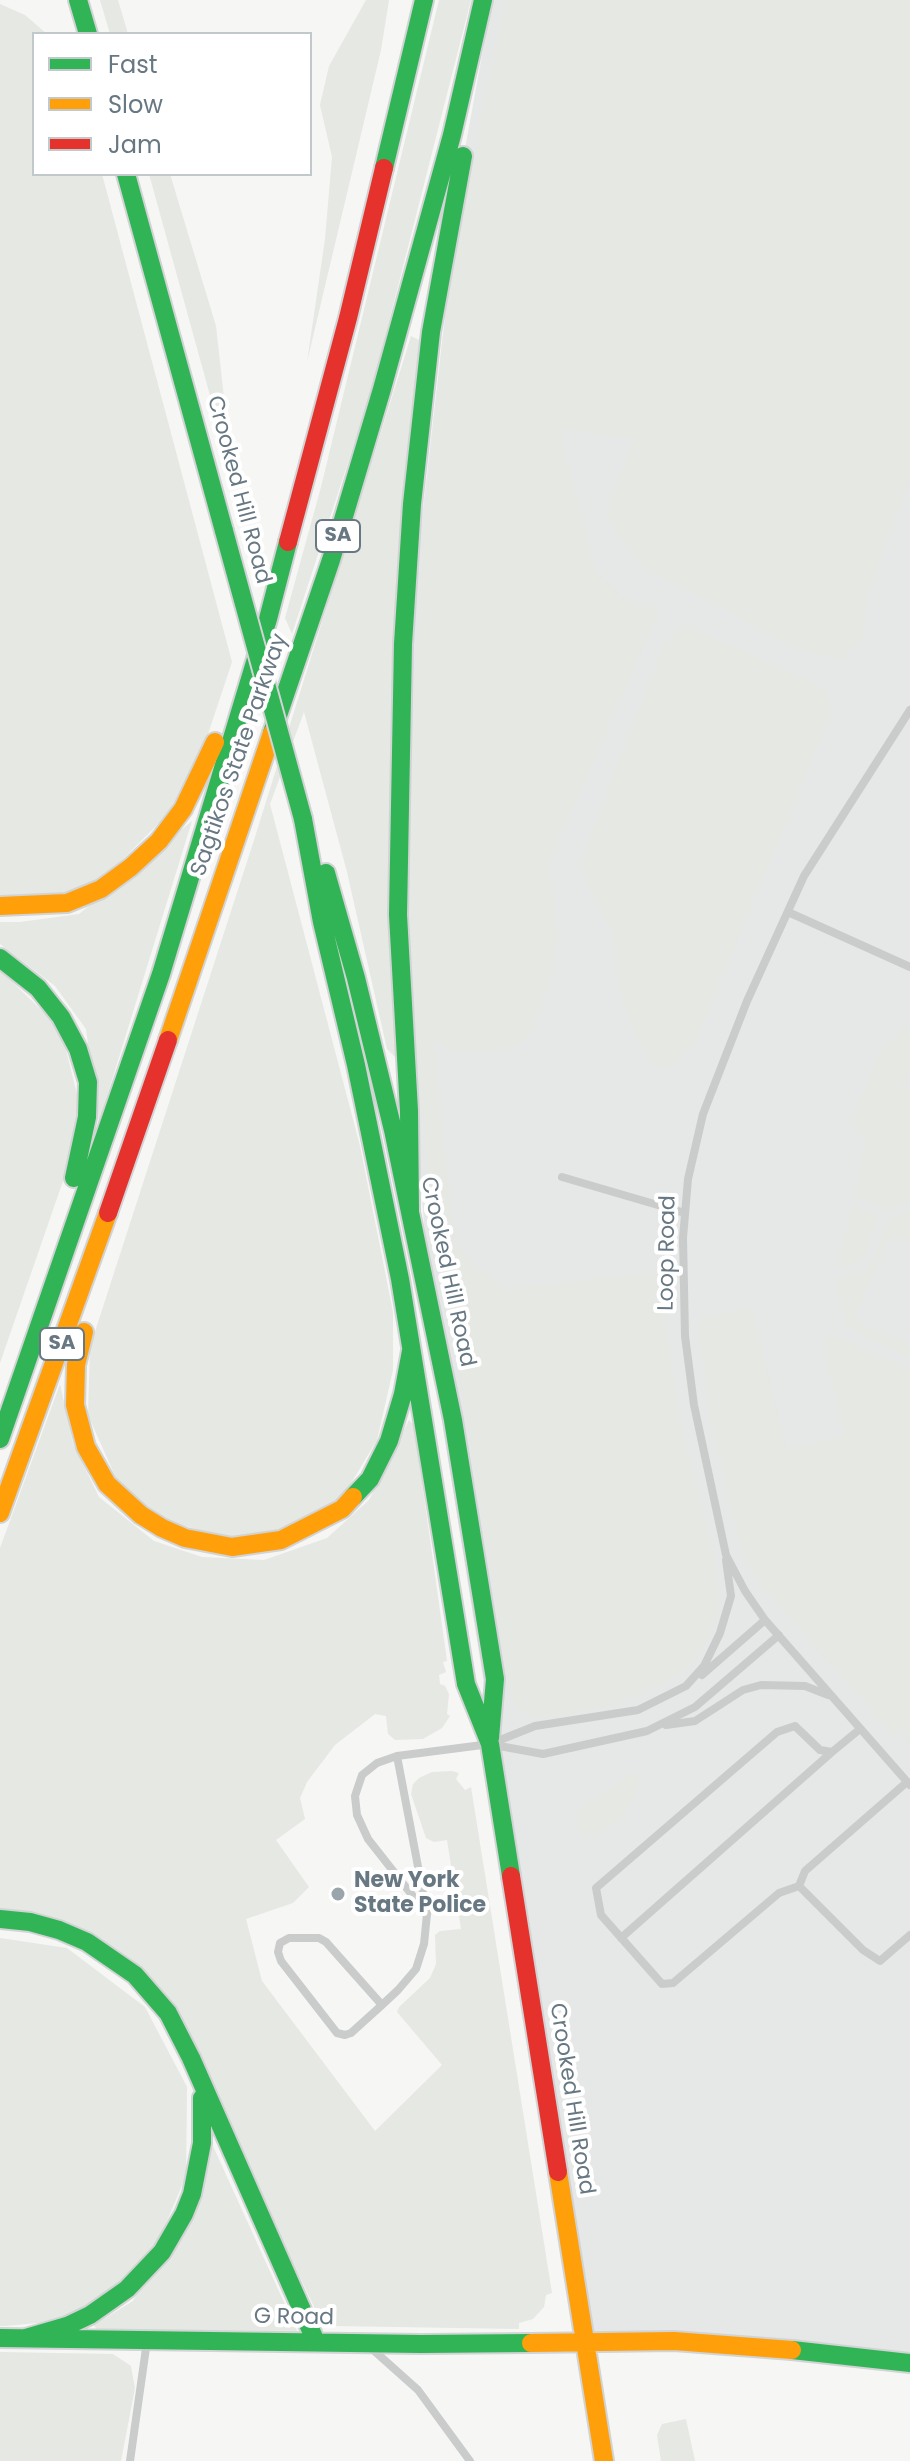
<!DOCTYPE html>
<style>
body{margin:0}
#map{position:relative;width:910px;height:2461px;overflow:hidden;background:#f6f6f5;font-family:Poppins,sans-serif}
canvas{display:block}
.legend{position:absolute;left:32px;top:32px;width:280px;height:144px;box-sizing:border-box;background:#fff;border:2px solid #c2c9cd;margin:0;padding:10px 14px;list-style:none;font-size:24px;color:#677883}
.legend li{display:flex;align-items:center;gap:16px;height:40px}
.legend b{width:40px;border:2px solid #c2c9cd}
</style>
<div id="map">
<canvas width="910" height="2461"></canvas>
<ul class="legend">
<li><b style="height:10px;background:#30b455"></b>Fast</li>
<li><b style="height:10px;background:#ff9f0a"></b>Slow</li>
<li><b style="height:10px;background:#e5322d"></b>Jam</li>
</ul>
</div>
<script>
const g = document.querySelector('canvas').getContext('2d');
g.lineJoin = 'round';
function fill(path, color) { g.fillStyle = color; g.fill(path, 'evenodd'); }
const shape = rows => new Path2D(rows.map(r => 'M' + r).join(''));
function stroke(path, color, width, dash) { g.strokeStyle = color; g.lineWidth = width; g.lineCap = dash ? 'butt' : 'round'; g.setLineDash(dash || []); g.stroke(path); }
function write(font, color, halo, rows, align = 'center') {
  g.font = font + ' Poppins,sans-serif'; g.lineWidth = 8; g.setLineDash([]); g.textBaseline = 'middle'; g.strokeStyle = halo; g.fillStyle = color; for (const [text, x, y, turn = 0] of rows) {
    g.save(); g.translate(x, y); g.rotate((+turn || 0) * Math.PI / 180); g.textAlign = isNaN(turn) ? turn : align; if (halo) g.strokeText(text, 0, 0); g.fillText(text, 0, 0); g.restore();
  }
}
const built = shape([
 [492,0,910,0,910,2358,589,2341,436,1384,410,1038,407,648,463,160]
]);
const green = shape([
 [100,0,118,0,128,34,110,34],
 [366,0,389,0,381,50,307,362,325,239,332,157,320,105,329,66],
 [439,0,471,0,371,392,292,634,285,618,321,487],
 [507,0,910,0,910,478,867,598,863,639,838,660,790,646,718,606,640,567,605,515,634,438,559,429,596,572,624,599,660,610,549,863,558,942,548,988,526,1041,504,1050,456,1052,434,1041,453,1229,467,1260,506,1289,659,1272,678,1414,715,1562,720,1602,709,1637,693,1663,672,1679,619,1702,559,1717,533,1719,519,1711,510,1693,428,1171,415,1029,408,816,421,570,442,342,484,99],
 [0,4,25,15,47,34,34,34,34,174,102,174,232,662,208,734,168,814,108,874,76,893,0,899],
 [149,174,170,174,216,326,233,479],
 [411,336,421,341,395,1057,387,1049,347,872,304,712,270,804,360,1146,393,1312,393,1370,377,1440,344,1495,289,1528,228,1538,163,1520,116,1478,88,1415,90,1347,255,837],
 [686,625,824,688,832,712,694,1045,661,1071,637,1039,621,995,613,936,579,865,665,640],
 [192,821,99,1122,86,1029,55,986,0,944,0,922,20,922,79,914],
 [0,970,61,1029,81,1111,63,1181,0,1363],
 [910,1025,910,1072,903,1086,910,1089,910,1201,886,1209,854,1197,866,1136,855,1131,853,1118,880,1052],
 [852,1206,880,1215,862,1261,836,1268],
 [910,1211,910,1242,890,1235,854,1320,910,1344,910,1359,848,1328,835,1281,869,1269,891,1217],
 [752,1309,786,1450,844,1435,822,1340,837,1337,910,1370,910,1741,899,1729,893,1735,767,1592,749,1569,739,1541,707,1404,699,1317],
 [60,1384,73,1443,99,1497,154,1541,202,1557,264,1560,327,1538,369,1500,409,1420,414,1425,447,1661,443,1662,446,1672,439,1675,440,1684,445,1686,449,1694,447,1714,450,1716,442,1728,423,1739,395,1740,388,1734,386,1716,375,1714,335,1745,307,1782,300,1798,305,1819,276,1840,309,1887,293,1903,246,1919,262,1981,375,2131,442,2065,397,2012,399,2007,430,1978,436,1964,435,1935,440,1931,461,1929,447,1840,434,1842,426,1838,411,1794,413,1784,419,1778,432,1772,452,1771,459,1773,456,1779,465,1790,471,1787,552,2293,546,2295,544,2307,533,2319,519,2323,519,2329,335,2326,320,2319,160,1988,0,1913,0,1548],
 [637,1773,640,1781,624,1817,599,1834,582,1836,576,1824,578,1810,618,1784,625,1776],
 [0,1938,67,1948,145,2007,187,2087,186,2176,159,2240,114,2290,58,2321,6,2326,0,2326],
 [213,2146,297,2331,97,2330,94,2325,133,2301],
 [0,2352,113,2354,131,2366,135,2388,121,2461,0,2461],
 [686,2419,695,2461,661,2461,657,2435,662,2424]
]);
const lane = shape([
 [910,710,804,876,747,1001,703,1114,688,1179,683,1238,685,1336,694,1405,726,1555,745,1591,765,1620,910,1785],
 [788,912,910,967],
 [562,1177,685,1213],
 [702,1675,765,1620],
 [666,1725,695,1721,743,1690,761,1685,805,1686,828,1695],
 [494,1745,543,1754,647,1731,695,1707,779,1635],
 [907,1782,805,1871,799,1886,863,1950,880,1961,910,1935],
 [799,1886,779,1893,673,1983,662,1984,601,1915,596,1888,777,1732,795,1726,820,1750,832,1752,860,1729],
 [427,1914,368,1839,357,1815,355,1796,362,1775,377,1763,397,1756,490,1744,535,1726,638,1710,686,1686,704,1666,720,1633,731,1596,726,1560],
 [621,1938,832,1752],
 [382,2005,326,1942,319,1938,289,1938,280,1943,278,1952,281,1961,337,2033,345,2035,351,2033,382,2005,398,1990,416,1969,424,1944,427,1914,397,1756],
 [371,2348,418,2390,470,2461],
 [130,2461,147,2341]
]);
const fast = shape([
 [78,0,88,34],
 [384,168,424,0],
 [126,174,224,531],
 [272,733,331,560,382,389,452,135,483,0],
 [303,819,322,922,356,1065,400,1279,466,1684,490,1744,511,1876],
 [326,873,356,978,393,1130,453,1420,495,1679,490,1738],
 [0,958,38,988,61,1017,78,1049,88,1082,87,1117,74,1178],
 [410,1210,409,1111,398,915,403,644,412,504,431,332,463,156],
 [0,1439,161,974,268,619,288,542],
 [353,1497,370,1479,389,1441,403,1394,411,1351],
 [0,1919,30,1922,59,1930,87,1942,135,1975,168,2013,191,2058,316,2342],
 [0,2338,421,2344,531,2343],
 [26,2338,67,2326,90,2315,127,2289,162,2252,184,2214,192,2194,202,2143,202,2098],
 [792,2350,910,2363]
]);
const slow = shape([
 [0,906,67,903,101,889,131,867,159,841,183,809,215,742],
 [168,1040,272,733],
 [84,1332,76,1365,75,1405,86,1447,107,1484,141,1515,162,1528,185,1538,232,1547,281,1540,342,1509,353,1497],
 [0,1513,108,1213],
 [558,2172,604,2461],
 [531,2343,674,2341,792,2350]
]);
const jam = shape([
 [288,542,348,318,384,168],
 [108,1213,168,1040],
 [511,1876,558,2172]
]);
const fastBridge = shape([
 [224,531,303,819]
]);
const markers = [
 [338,1894,8,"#99a4ab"]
];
const shields = [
 [338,536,44],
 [62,1344,44]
];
const shieldNames = [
 ["SA",338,536],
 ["SA",62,1344]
];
const streetNames = [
 ["Crooked Hill Road",238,490,75],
 ["Sagtikos State Parkway",240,755,-71],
 ["Loop Road",668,1253,-89],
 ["Crooked Hill Road",447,1272,78],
 ["Crooked Hill Road",571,2099,81],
 ["G Road",294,2318,1]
];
const poiNames = [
 ["New York",354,1881],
 ["State Police",354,1906]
];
fill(built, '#e6e7e7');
fill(green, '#e6e8e3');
stroke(fast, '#d2d3d4', 22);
stroke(slow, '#d2d3d4', 22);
stroke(jam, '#d2d3d4', 22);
stroke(lane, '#cacccc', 8);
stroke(fast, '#30b455', 18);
stroke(slow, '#ff9f0a', 18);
stroke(jam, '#e5322d', 18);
stroke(fastBridge, '#d2d3d4', 22, []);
stroke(fastBridge, '#30b455', 18);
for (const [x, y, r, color] of markers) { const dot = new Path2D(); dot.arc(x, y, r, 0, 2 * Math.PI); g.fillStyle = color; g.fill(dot); stroke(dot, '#fff', 3); }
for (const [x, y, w] of shields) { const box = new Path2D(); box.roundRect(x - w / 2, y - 16, w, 32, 6); g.fillStyle = '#fff'; g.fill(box); stroke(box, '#677883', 2); }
write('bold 20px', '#677883', null, shieldNames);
write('22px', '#677883', '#fff', streetNames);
write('bold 22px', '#677883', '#fff', poiNames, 'left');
</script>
